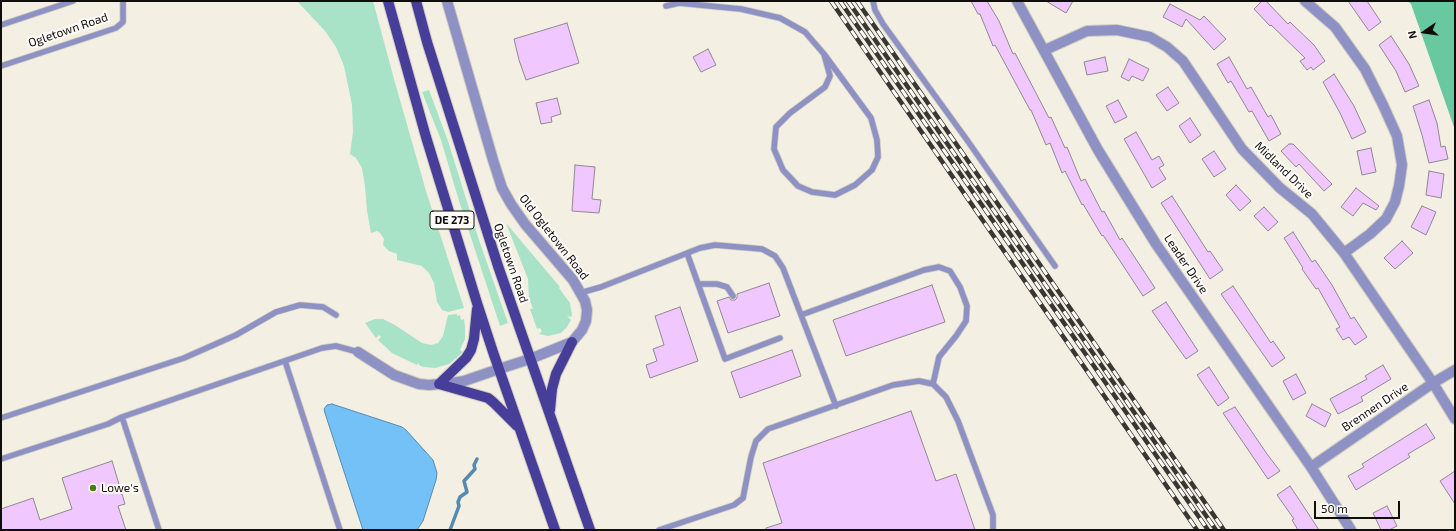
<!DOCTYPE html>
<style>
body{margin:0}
#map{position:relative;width:1456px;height:531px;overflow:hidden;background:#f4efe3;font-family:"Exo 2",sans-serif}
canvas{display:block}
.frame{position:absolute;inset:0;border:2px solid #100e0a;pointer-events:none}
.north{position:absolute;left:1404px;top:12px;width:40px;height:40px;-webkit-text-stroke:3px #fefcf8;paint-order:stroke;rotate:257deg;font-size:11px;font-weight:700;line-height:16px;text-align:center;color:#100e0a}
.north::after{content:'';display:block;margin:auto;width:14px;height:18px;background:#100e0a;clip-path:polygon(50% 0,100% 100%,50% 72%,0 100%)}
.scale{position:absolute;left:1314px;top:501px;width:86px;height:18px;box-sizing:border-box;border:2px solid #100e0a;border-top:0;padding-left:5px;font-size:12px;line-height:14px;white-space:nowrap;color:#100e0a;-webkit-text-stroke:3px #fefcf8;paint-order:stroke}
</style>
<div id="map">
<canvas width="1456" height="531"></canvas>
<div class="frame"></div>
<div class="north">N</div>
<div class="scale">50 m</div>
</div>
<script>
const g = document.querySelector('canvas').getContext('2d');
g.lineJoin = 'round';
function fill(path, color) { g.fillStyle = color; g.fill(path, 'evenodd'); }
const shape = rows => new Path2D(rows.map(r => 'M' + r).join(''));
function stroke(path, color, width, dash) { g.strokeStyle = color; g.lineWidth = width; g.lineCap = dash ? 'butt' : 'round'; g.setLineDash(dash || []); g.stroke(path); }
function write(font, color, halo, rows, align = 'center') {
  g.font = font + ' "Exo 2",sans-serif'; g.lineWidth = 4; g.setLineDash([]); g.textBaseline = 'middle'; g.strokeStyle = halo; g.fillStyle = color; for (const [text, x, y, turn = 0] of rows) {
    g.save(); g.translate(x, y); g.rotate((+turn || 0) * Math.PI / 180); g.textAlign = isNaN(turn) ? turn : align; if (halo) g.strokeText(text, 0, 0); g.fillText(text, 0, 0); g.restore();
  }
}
const green = shape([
 [297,1,373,1,394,79,426,191,464,308,448,312,442,310,437,302,434,283,429,273,422,266,397,260,397,254,389,251,383,245,384,239,380,233,377,231,371,233,367,211,365,186,362,168,356,158,350,154,353,132,352,105,344,66,336,47,325,31],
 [429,90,448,141,478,237,508,323,500,326,459,201,441,140,422,92],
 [506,223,560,287,559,288,570,303,572,315,571,317,567,316,571,320,567,327,561,333,548,336,539,334,542,331,540,328,537,329,530,309,533,309,529,298,528,279],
 [457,314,457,316,460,315,461,320,464,319,465,327,465,339,460,350,463,352,449,364,435,368,423,367,419,365,419,364,418,363,417,365,392,353,378,340,381,337,379,335,376,338,365,323,375,319,383,319,395,325,422,343,431,345,438,343,443,336,448,315]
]);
const forest = shape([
 [1408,1,1455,1,1455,130,1411,4]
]);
const water = shape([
 [332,404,402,427,406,430,433,460,437,473,436,480,423,521,417,530,363,530,325,413,324,409,327,405,332,404]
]);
const stream = shape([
 [450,530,459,506,458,502,460,497,467,492,464,481,475,469,474,465,477,459]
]);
const building = shape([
 [971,1,987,1,999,21,1013,54,1015,53,1049,118,1051,117,1065,148,1067,147,1081,181,1085,179,1102,212,1104,211,1120,240,1122,238,1155,288,1143,296,1103,235,1102,236,1083,204,1082,205,1065,171,1062,173,1050,143,1046,145,1031,110,1030,110,995,45,993,46,980,14,978,14,971,1],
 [1046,1,1073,1,1066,13,1046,1],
 [1262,1,1266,1,1288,24,1290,22,1314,45,1325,61,1313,70,1311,67,1307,70,1300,61,1305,58,1271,25,1270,26,1254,9,1262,1],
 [1348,1,1367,1,1381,22,1369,31,1348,1],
 [1170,4,1200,20,1204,16,1226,39,1214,50,1186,19,1182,27,1163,17,1170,4],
 [567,23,579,63,526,80,519,60,514,39,567,23],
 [1391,36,1409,64,1419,86,1405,92,1396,71,1379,45,1391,36],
 [708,49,716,65,701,72,693,57,708,49],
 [1105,57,1108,71,1087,75,1084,62,1105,57],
 [1229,57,1247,89,1251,87,1268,117,1271,115,1281,134,1269,141,1252,111,1249,112,1231,81,1228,83,1217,64,1229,57],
 [1129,59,1149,69,1143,81,1132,76,1129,81,1121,77,1129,59],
 [1334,74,1354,106,1366,132,1352,139,1340,113,1323,82,1334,74],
 [1168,87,1179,103,1167,111,1156,95,1168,87],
 [557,98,561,114,551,117,552,122,541,124,536,103,557,98],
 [1118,100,1127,117,1115,123,1106,106,1118,100],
 [1429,100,1437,123,1441,147,1445,146,1448,159,1429,163,1422,135,1413,106,1429,100],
 [1190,118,1201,135,1190,143,1179,126,1190,118],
 [1136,132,1152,160,1159,156,1164,165,1159,168,1166,179,1152,188,1124,139,1136,132],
 [1289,144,1293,144,1332,184,1324,191,1299,164,1296,167,1281,151,1289,144],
 [1371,148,1376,172,1362,175,1357,151,1371,148],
 [1214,151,1226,169,1214,177,1202,159,1214,151],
 [575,165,595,167,592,199,601,200,599,213,572,211,575,165],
 [1429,171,1444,174,1441,198,1426,195,1429,171],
 [1236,185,1251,201,1240,211,1226,195,1236,185],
 [1356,188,1379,206,1376,210,1363,203,1353,216,1341,207,1356,188],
 [1172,196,1208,252,1210,251,1223,270,1210,279,1161,203,1172,196],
 [1422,206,1436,212,1426,235,1411,227,1422,206],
 [1264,207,1278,222,1268,231,1254,216,1264,207],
 [1293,232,1312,262,1315,260,1332,285,1351,319,1354,317,1367,337,1355,345,1349,337,1343,340,1336,329,1340,327,1318,288,1316,289,1302,269,1303,268,1284,238,1293,232],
 [1402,241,1413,253,1395,269,1384,258,1402,241],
 [769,283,780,316,728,333,717,301,729,297,731,300,735,300,737,298,737,294,769,283],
 [932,285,945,322,846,356,833,320,932,285],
 [1233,286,1271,343,1273,341,1285,358,1272,367,1221,294,1233,286],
 [1166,302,1198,351,1186,359,1152,311,1166,302],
 [680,307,698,361,650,378,646,365,657,361,653,349,664,345,655,316,680,307],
 [792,350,801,376,740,398,731,372,792,350],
 [1383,365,1391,379,1361,397,1363,401,1338,414,1330,399,1367,379,1365,376,1383,365],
 [1209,367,1229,398,1218,406,1197,375,1209,367],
 [1296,374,1306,393,1293,400,1283,381,1296,374],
 [1312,404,1331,414,1325,427,1306,416,1312,404],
 [1235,407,1267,454,1280,471,1268,479,1223,413,1235,407],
 [911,411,936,481,956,474,975,530,766,530,766,528,782,523,763,463,911,411],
 [1426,424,1435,438,1408,454,1410,457,1356,490,1348,476,1364,467,1362,464,1426,424],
 [112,461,125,504,118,506,126,530,1,530,1,509,33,498,40,520,72,509,62,478,112,461],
 [1455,471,1455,504,1440,481,1455,471],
 [1290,486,1302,504,1319,530,1298,530,1292,520,1294,519,1277,495,1290,486],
 [1387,506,1397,526,1389,530,1381,530,1373,513,1387,506]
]);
const service = shape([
 [873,1,875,10,883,24,967,140,1055,266],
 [666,6,679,3,741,9,780,18,805,32,824,54,871,118,877,140,878,157,872,170,855,185,835,195,812,192,798,186,783,170,774,149,776,127,790,113,825,87,830,76,824,54],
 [1,25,73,1],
 [1,66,116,28,123,22,123,1],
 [687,253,725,359,780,338],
 [698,284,717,284,727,287,733,296],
 [580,293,601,287,700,248,715,245,762,249,775,256,783,268,836,406],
 [801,315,924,270,939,267,950,271,960,287,967,306,966,321,956,336,939,357,933,384],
 [285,361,340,530],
 [122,417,159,530],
 [1,418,184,358,236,335,276,312,300,305,323,307,336,315],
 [1,459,108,424,122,417,322,348,336,346,358,352],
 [659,530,734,505,743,498,751,457,756,441,768,429,893,385,919,381,933,384,946,397,958,421,993,515,993,530]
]);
const minor = shape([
 [1017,1,1098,150,1156,244,1311,467,1351,530],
 [1305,1,1335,27,1365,69,1383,105,1397,136,1402,165,1399,186,1395,202,1386,219,1370,234,1344,253],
 [1045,50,1087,31,1117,30,1150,37,1167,47,1183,61,1242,149,1280,188,1312,214,1344,253,1433,383,1455,419],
 [358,352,394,375,419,384,429,385,451,383,464,381,499,369],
 [1311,467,1433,383,1455,370]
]);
const tertiary = shape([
 [447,1,493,160,502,188,511,204,525,224,573,280,585,301,587,310,586,321,582,330,572,342,530,359,499,369]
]);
const primary = shape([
 [388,1,426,137,477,303,493,352,555,530],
 [416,1,427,42,498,266,590,530],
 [477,309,474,339,471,350,466,358,439,384,488,398,493,402,517,426],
 [550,410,552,389,556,374,572,342]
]);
const rail = shape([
 [831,1,1197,530],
 [840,1,1208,530],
 [848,1,1216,530],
 [857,1,1224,530]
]);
const markers = [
 [93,488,4,"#497e13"]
];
const shields = [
 [452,220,44]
];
const shieldNames = [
 ["DE 273",452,220]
];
const streetNames = [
 ["Ogletown Road",68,30,-19],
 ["Midland Drive",1284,170,44],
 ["Old Ogletown Road",554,237,52],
 ["Ogletown Road",511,263,71],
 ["Leader Drive",1186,264,56],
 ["Brennen Drive",1375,407,-34]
];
const poiNames = [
 ["Lowe's",101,488]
];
fill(green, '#a8e3c7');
fill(forest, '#68c89f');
fill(water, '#73c1f7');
stroke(water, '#558bb0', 1);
stroke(stream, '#558bb0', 3.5);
fill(building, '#f0c7ff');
stroke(building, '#8f8892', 1);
stroke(service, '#d0cbc0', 7);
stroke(minor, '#d0cbc0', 12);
stroke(tertiary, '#d0cbc0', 12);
stroke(primary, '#d0cbc0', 12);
stroke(service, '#8e91c4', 5.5);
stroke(minor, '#8e91c4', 10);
stroke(tertiary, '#8e91c4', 10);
stroke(primary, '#463e99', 10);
stroke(rail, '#3a3732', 4.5);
stroke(rail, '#fefcf8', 3, [9]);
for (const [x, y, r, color] of markers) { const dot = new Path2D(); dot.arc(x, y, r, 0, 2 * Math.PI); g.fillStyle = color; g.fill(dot); stroke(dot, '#fefcf8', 1.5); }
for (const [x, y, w] of shields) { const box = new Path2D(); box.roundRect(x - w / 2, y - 9, w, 18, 3); g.fillStyle = '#fefcf8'; g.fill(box); stroke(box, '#100e0a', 1); }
write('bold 11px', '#100e0a', null, shieldNames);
write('12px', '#100e0a', '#fefcf8', streetNames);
write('12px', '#100e0a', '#fefcf8', poiNames, 'left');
</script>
